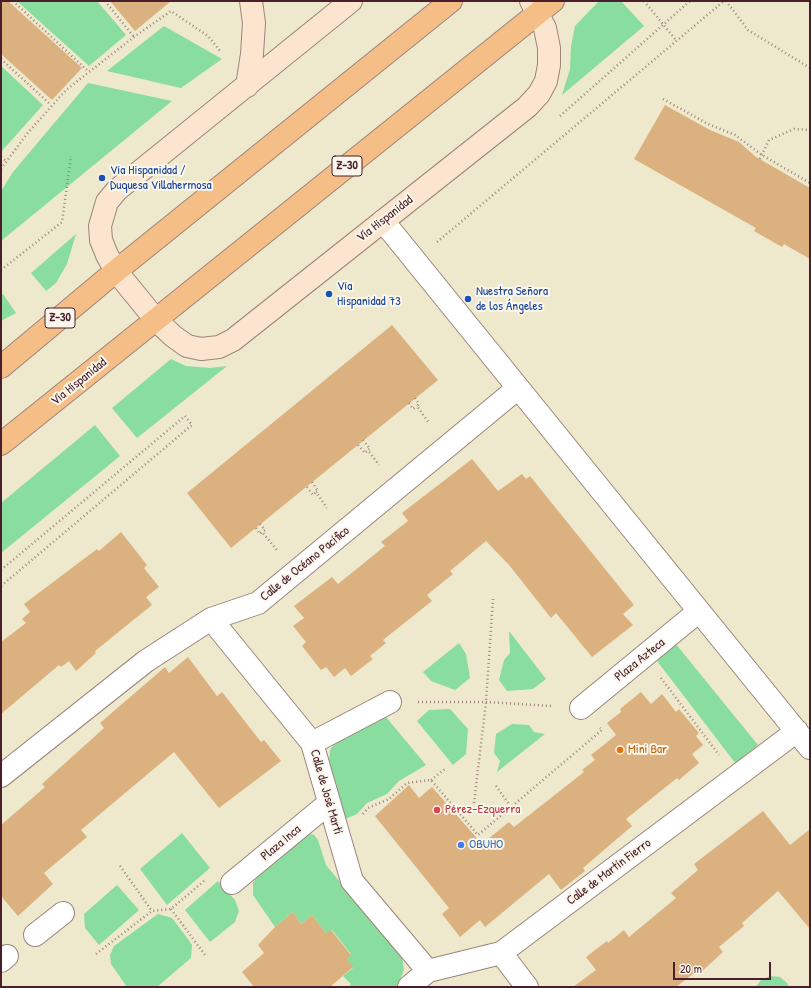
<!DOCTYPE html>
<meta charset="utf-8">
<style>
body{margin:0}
#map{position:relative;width:811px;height:988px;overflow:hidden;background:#eee8cd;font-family:"Patrick Hand",sans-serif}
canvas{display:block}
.frame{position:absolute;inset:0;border:2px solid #4a1f2b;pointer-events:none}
.scale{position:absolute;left:673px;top:962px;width:98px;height:18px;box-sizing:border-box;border:2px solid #4a1f2b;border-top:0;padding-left:5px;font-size:12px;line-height:14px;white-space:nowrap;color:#4a1f2b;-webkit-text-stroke:3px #fbf7ec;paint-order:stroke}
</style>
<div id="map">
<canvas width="811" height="988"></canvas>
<div class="frame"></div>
<div class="scale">20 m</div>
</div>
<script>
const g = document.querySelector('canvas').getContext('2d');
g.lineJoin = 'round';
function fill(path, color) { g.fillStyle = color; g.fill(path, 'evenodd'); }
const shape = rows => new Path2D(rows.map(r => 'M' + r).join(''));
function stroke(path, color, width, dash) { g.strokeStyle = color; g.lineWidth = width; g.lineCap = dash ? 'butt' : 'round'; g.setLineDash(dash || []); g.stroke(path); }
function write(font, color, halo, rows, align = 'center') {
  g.font = font + ' "Patrick Hand",sans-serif'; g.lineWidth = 4; g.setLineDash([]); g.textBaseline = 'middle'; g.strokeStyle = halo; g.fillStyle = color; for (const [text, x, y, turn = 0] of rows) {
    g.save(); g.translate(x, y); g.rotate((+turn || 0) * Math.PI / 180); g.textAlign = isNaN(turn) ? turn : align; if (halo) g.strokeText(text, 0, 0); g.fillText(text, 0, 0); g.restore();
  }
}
const green = shape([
 [19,1,97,1,126,35,89,66,18,2],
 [599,1,621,1,644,26,562,95,570,69,571,46,575,26],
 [164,26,222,59,181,88,107,71],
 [1,66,43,105,1,152],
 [88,83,172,101,1,241,1,191,13,172],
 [76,234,67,264,56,283,46,291,31,273],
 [3,294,16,313,1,321,1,295],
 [171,359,186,366,210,368,227,366,137,438,112,408],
 [95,425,120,456,1,553,1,503],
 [509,631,546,679,533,689,507,691,499,680,504,660,510,653],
 [459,643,466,654,470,678,455,690,431,681,423,672],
 [675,643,758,745,736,764,657,661],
 [450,709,468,729,466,754,453,765,417,721,429,710],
 [377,715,386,717,426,765,399,781,387,794,367,803,357,814,343,820,329,761,330,750,335,743],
 [512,724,529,725,534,732,545,734,497,772,500,761,494,753,496,734],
 [182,833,210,868,167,905,140,869],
 [307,833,314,835,318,840,326,865,402,957,404,970,397,987,348,987,351,984,343,976,353,968,347,959,351,954,332,930,326,933,312,915,301,924,293,912,275,927,253,895,253,883,257,877],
 [218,881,235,900,239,911,235,922,210,942,185,910],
 [117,885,139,910,99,945,85,928,84,914],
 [158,914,172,918,188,939,192,945,191,958,157,987,127,987,111,964,110,955,114,946],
 [770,976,780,977,787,983,789,987,756,987,761,980]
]);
const building = shape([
 [1,1,8,1,82,68,52,100,1,54],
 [110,1,171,1,135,31],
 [665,105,710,130,739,142,756,157,810,188,810,259,784,244,782,247,754,231,756,228,634,159],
 [392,325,438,380,231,548,187,493],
 [472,459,498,491,522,474,526,479,530,476,634,605,623,614,633,625,592,657,556,613,551,618,509,565,486,541,450,571,453,574,427,595,432,601,383,640,386,643,370,656,373,659,351,676,345,668,334,677,326,667,321,670,302,646,306,642,293,626,304,618,294,606,332,577,338,584,385,546,381,542,408,521,402,513],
 [121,532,147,565,144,568,159,587,146,597,152,605,95,651,96,653,76,671,69,661,61,667,59,665,1,714,1,642,26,623,22,619,30,612,24,604,97,549,99,551],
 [188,657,217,696,222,692,261,742,264,740,281,761,219,808,174,752,81,830,87,837,44,873,53,884,18,916,1,896,1,825,45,787,42,784,53,774,104,728,100,723,165,667,169,673],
 [641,692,651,704,662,694,676,712,679,709,699,733,696,736,703,745,692,754,699,763,679,780,677,778,626,819,632,826,583,868,585,871,561,890,549,874,485,927,480,920,460,937,442,914,449,908,375,816,409,785,419,798,432,787,482,844,509,822,514,827,584,772,582,770,595,760,591,755,616,735,607,723,621,712,620,709],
 [763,811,790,845,810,829,810,929,778,891,742,923,744,926,719,947,723,952,700,973,698,970,676,987,573,987,596,970,586,957,607,941,608,943,624,930,629,937,676,898,671,893,698,870,694,864],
 [293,912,301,924,312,915,326,933,331,930,351,955,347,959,353,967,330,987,254,987,242,972,264,953,258,945,275,927]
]);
const path = shape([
 [13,1,89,72],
 [105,1,134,37],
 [644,1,676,40],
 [726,1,748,30,810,68],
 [1,59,51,105],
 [663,99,708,124,735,135,762,155,810,183],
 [560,116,690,1],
 [1,157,6,161],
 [760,159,769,140,794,129,810,130],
 [1,169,26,135,66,90,134,37,171,11,208,36,221,52],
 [437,242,724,1],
 [1,270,62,222,71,156],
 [415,398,419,404,417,406,429,423],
 [409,403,413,409,417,406],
 [363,440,370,449,368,450,379,465],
 [358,445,365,453,368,450],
 [312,482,318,491,316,492,327,508],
 [307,487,313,495,316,492],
 [260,524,265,530,262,532],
 [256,528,260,534,262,532,277,550],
 [1,570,185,416,192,425,1,586],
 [661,678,719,755],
 [418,702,486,702,552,706],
 [431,780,445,769],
 [496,786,511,807],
 [474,803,486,702,493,599],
 [363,814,368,808,389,799,407,783,431,780,478,835,602,730,600,728],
 [120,866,152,911],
 [171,909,205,955],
 [96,954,152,911,171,909,204,881]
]);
const street = shape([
 [383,221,810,748],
 [211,619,312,743,352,881,428,971],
 [581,708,699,611],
 [312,743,390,702],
 [1,776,146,661,211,619,258,603,518,388],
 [232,883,329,803],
 [35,935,63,913],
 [501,953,527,987],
 [1,961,7,956],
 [409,987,428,971,501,953,797,731]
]);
const secondary = shape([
 [351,1,117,190,107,202,100,226,101,240,107,255,116,271,156,320,173,336,187,346,201,349,219,347,233,340,527,107,539,94,546,81,549,65,549,48,545,28,531,1],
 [247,86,252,54,254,23,251,1]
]);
const highway = shape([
 [1,367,116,271,451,1],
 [1,444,553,1]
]);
const markers = [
 [102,178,4,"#1a4fb4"],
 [329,294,4,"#1a4fb4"],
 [468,299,4,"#1a4fb4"],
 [620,750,4,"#e8710a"],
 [437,810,4,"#e0444e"],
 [461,845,4,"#3f7fe0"]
];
const shields = [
 [347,166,30],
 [60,318,30]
];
const shieldNames = [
 ["Z-30",347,166],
 ["Z-30",60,318]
];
const transitNames = [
 ["Vía Hispanidad /",110,171],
 ["Duquesa Villahermosa",110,186],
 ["Vía",337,287],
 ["Hispanidad 73",337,302],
 ["Nuestra Señora",476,292],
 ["de los Ángeles",476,307]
];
const streetNames = [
 ["Vía Hispanidad",385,219,-38],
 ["Vía Hispanidad",79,382,-39],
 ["Calle de Océano Pacífico",305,564,-39],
 ["Plaza Azteca",640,660,-39],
 ["Calle de José Martí",326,792,74],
 ["Plaza Inca",281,843,-40],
 ["Calle de Martín Fierro",609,872,-37]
];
const foodNames = [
 ["Mini Bar",628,750]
];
const healthNames = [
 ["Pérez-Ezquerra",445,810]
];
const shopNames = [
 ["OBUHO",469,845]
];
fill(green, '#88dd9f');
fill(building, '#dbb180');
stroke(street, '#9c847c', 24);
stroke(secondary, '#9c847c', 24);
stroke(highway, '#9c847c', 24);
stroke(path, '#9c847c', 2.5, [1, 3]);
stroke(street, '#fff', 22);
stroke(secondary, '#fbe5cf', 22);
stroke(highway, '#f6be87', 22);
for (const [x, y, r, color] of markers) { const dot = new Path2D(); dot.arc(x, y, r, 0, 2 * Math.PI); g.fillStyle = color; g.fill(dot); stroke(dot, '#fbf7ec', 1.5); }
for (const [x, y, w] of shields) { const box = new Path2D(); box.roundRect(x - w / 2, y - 10, w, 20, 3); g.fillStyle = '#fbf7ec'; g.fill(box); stroke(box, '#4a1f2b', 1); }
write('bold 12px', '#4a1f2b', null, shieldNames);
write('13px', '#164399', '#fbf7ec', transitNames, 'left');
write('13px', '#4a1f2b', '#fbf7ec', streetNames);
write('13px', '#c56008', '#fbf7ec', foodNames, 'left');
write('13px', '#be3a42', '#fbf7ec', healthNames, 'left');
write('13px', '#366cbe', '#fbf7ec', shopNames, 'left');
</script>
